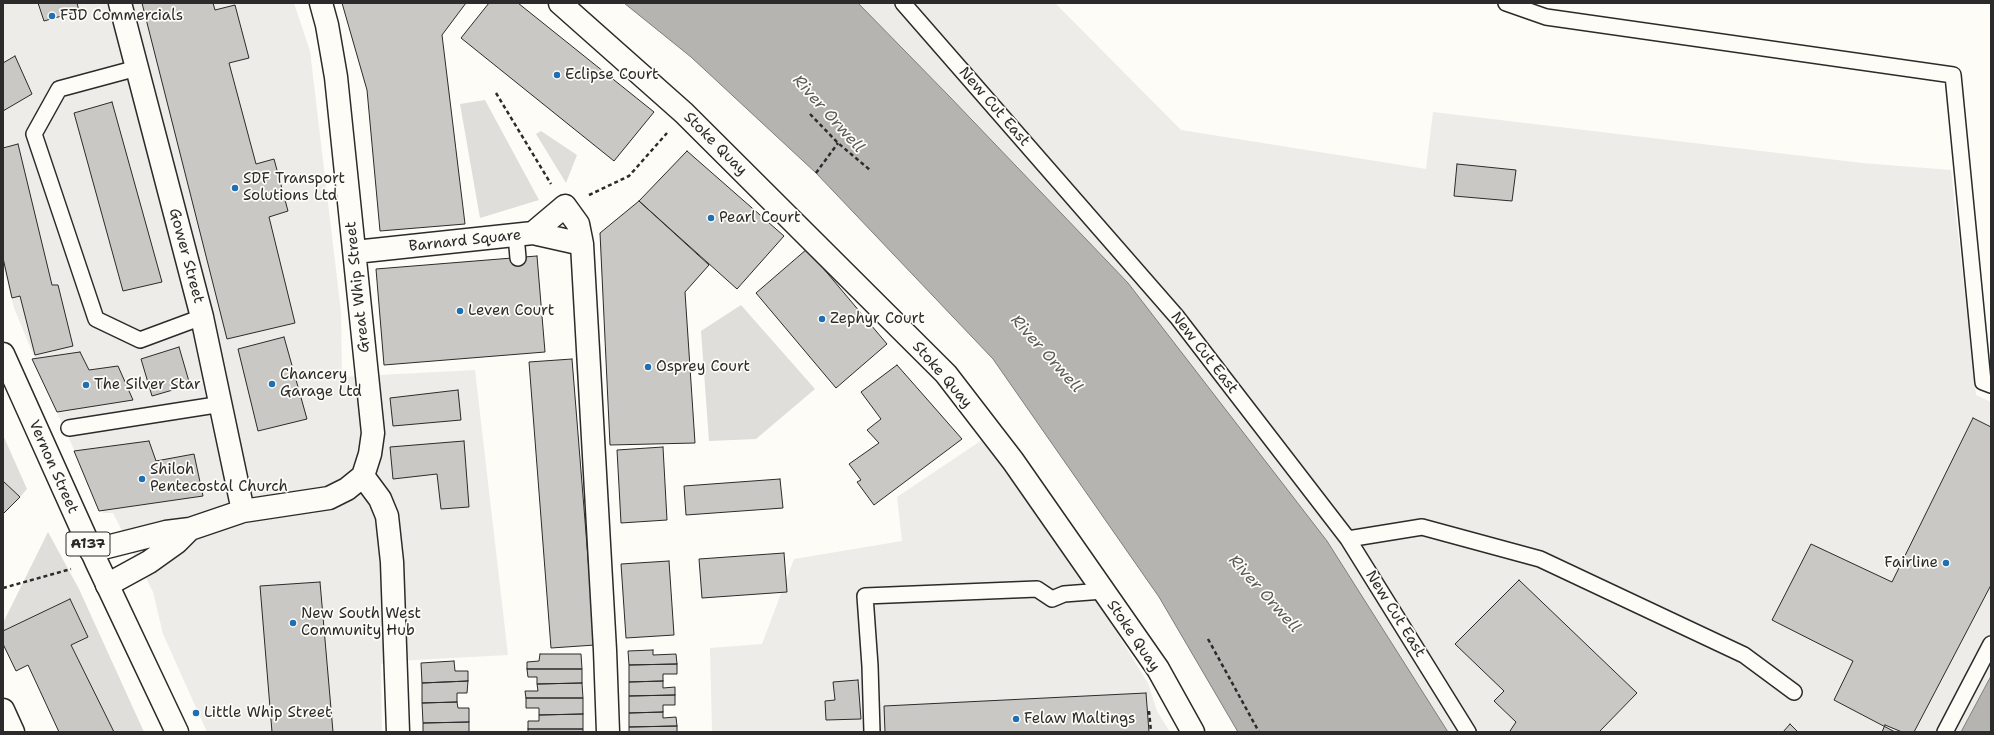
<!DOCTYPE html>
<style>
body{margin:0}
#map{position:relative;width:1994px;height:735px;overflow:hidden;background:#fdfcf7;font-family:"Shantell Sans",sans-serif}
canvas{display:block}
.frame{position:absolute;inset:0;border:4px solid #2b2b2b;pointer-events:none}
</style>
<div id="map">
<canvas width="1994" height="735"></canvas>
<div class="frame"></div>
</div>
<script>
const g = document.querySelector('canvas').getContext('2d');
g.lineJoin = 'round';
function fill(path, color) { g.fillStyle = color; g.fill(path, 'evenodd'); }
const shape = rows => new Path2D(rows.map(r => 'M' + r).join(''));
function stroke(path, color, width, dash) { g.strokeStyle = color; g.lineWidth = width; g.lineCap = dash ? 'butt' : 'round'; g.setLineDash(dash || []); g.stroke(path); }
function write(font, color, halo, rows, align = 'center') {
  g.font = font + ' "Shantell Sans",sans-serif'; g.lineWidth = 3.5; g.setLineDash([]); g.textBaseline = 'middle'; g.strokeStyle = halo; g.fillStyle = color; for (const [text, x, y, turn = 0] of rows) {
    g.save(); g.translate(x, y); g.rotate((+turn || 0) * Math.PI / 180); g.textAlign = isNaN(turn) ? turn : align; if (halo) g.strokeText(text, 0, 0); g.fillText(text, 0, 0); g.restore();
  }
}
const built = shape([
 [3,3,294,3,310,51,341,312,342,377,475,370,508,655,396,661,381,664,382,732,207,732,163,634,153,592,113,513,103,513,60,419,14,308,3,266],
 [858,3,1055,3,1181,130,1426,169,1433,112,1862,163,1951,170,1976,395,1991,402,1991,675,1961,732,1448,732,1327,541,1128,283,949,96],
 [988,436,1077,568,1148,683,1157,711,1170,732,712,732,710,648,762,644,794,559,902,541,897,497]
]);
const green = shape([
 [485,100,539,200,480,218,460,104],
 [541,131,577,155,566,183,536,134],
 [741,305,815,389,756,439,709,441,701,331],
 [3,435,27,489,20,497,3,481],
 [48,532,79,589,144,732,114,732,71,645,88,637,70,599,3,631,3,623]
]);
const water = shape([
 [624,3,858,3,949,96,1128,283,1327,541,1448,732,1238,732,1159,597,993,359,816,173,691,57,624,3],
 [1991,676,1991,732,1961,732,1991,676]
]);
const building = shape([
 [38,3,77,3,79,11,44,21,38,3],
 [142,3,213,3,215,10,235,5,249,58,229,63,256,164,274,159,288,211,269,217,295,323,227,339,142,3],
 [342,3,466,3,442,35,465,224,380,231,367,90,342,3],
 [489,3,518,3,654,112,614,161,461,38,489,3],
 [15,56,32,94,3,111,3,63,15,56],
 [112,102,162,282,123,291,74,113,112,102],
 [18,144,52,285,58,285,73,346,35,355,20,296,12,298,3,258,3,148,18,144],
 [687,151,784,236,737,289,639,201,687,151],
 [1457,164,1516,170,1512,201,1454,196,1457,164],
 [639,201,709,265,685,292,695,443,610,445,600,233,639,201],
 [807,249,887,344,836,388,756,293,807,249],
 [537,256,545,352,384,365,376,269,537,256],
 [284,337,307,419,258,431,238,349,284,337],
 [179,347,190,385,152,396,141,359,179,347],
 [80,352,89,370,118,366,133,400,57,412,32,359,80,352],
 [572,359,595,645,551,648,529,362,572,359],
 [897,365,962,439,874,505,857,482,861,480,849,464,879,443,867,430,881,419,861,392,897,365],
 [458,390,461,420,393,426,390,398,458,390],
 [1973,418,1991,427,1991,585,1914,732,1895,732,1834,700,1853,661,1772,620,1811,544,1892,582,1973,418],
 [149,441,156,461,194,454,203,496,99,511,74,451,149,441],
 [464,441,469,507,441,509,437,474,393,479,390,447,464,441],
 [663,447,667,520,621,523,617,450,663,447],
 [780,479,783,508,686,515,684,486,780,479],
 [3,481,20,497,3,514,3,481],
 [784,553,787,592,702,598,699,559,784,553],
 [669,561,674,635,626,638,621,564,669,561],
 [1519,580,1637,693,1599,732,1512,732,1510,731,1516,722,1494,701,1504,691,1455,644,1519,580],
 [320,582,333,732,272,732,260,586,320,582],
 [70,599,88,637,71,645,114,732,59,732,28,665,16,671,3,644,3,631,70,599],
 [653,650,653,655,676,654,677,664,629,665,628,651,653,650],
 [540,654,581,654,582,669,527,669,527,662,539,661,540,654],
 [454,661,455,671,468,671,468,681,422,683,421,663,454,661],
 [677,664,677,674,663,674,663,681,629,682,629,665,677,664],
 [527,669,582,669,582,683,537,684,537,677,528,677,527,669],
 [858,680,861,719,826,720,825,701,835,700,833,682,858,680],
 [468,681,467,693,457,693,457,702,422,703,422,683,468,681],
 [663,681,663,688,675,687,675,695,629,696,629,682,663,681],
 [582,683,583,698,526,698,525,691,538,691,537,684,582,683],
 [1146,693,1149,732,885,732,884,706,1146,693],
 [675,695,675,705,663,705,663,712,629,713,629,696,675,695],
 [526,698,583,698,583,714,539,715,539,708,526,708,526,698],
 [457,702,458,708,469,708,469,722,423,723,422,703,457,702],
 [663,712,663,718,676,717,677,726,629,727,629,713,663,712],
 [583,714,583,729,528,729,528,721,539,721,539,715,583,714],
 [469,722,469,732,423,732,423,723,469,722],
 [1790,724,1798,732,1783,732,1790,724],
 [1885,725,1902,732,1882,732,1885,725],
 [677,726,677,732,629,732,629,727,677,726],
 [528,729,583,729,583,732,528,732,528,729]
]);
const path = shape([
 [496,93,551,184],
 [810,114,838,143,870,170],
 [816,173,838,143],
 [589,195,629,176,667,133],
 [3,588,71,569],
 [1208,639,1259,732],
 [1149,711,1151,732]
]);
const lane = shape([
 [903,3,1177,317,1348,539,1468,732],
 [1506,3,1546,17,1953,75,1983,382,1991,385],
 [137,68,59,89,34,134,96,319,140,340,202,317],
 [516,235,518,258],
 [69,428,222,404],
 [1348,539,1422,527,1540,559,1744,655,1794,692],
 [872,732,870,666,865,596,1037,589,1052,599,1064,594,1103,591],
 [1945,732,1991,644]
]);
const street = shape([
 [120,3,202,317,243,511],
 [321,3,327,25,336,77,373,433,370,454,363,476,380,499,387,516,392,562,398,732],
 [560,3,684,113,946,374,1013,461,1158,669,1193,732],
 [533,233,582,244],
 [355,252,533,233,565,206,578,224,582,244,605,650,608,732],
 [91,551,166,532,190,529,243,511,329,498,347,489,363,476],
 [107,585,149,562,177,542,190,529],
 [3,710,13,732]
]);
const primary = shape([
 [3,354,97,563,177,732]
]);
const markers = [
 [52,16,4,"#1f6fb2"],
 [557,75,4,"#1f6fb2"],
 [235,188,4,"#1f6fb2"],
 [711,218,4,"#1f6fb2"],
 [460,311,4,"#1f6fb2"],
 [822,319,4,"#1f6fb2"],
 [648,367,4,"#1f6fb2"],
 [272,384,4,"#1f6fb2"],
 [86,385,4,"#1f6fb2"],
 [142,479,4,"#1f6fb2"],
 [1946,563,4,"#1f6fb2"],
 [293,623,4,"#1f6fb2"],
 [196,713,4,"#1f6fb2"],
 [1016,719,4,"#1f6fb2"]
];
const shields = [
 [88,544,44]
];
const shieldNames = [
 ["A137",88,544]
];
const poiNames = [
 ["FJD Commercials",60,16],
 ["Eclipse Court",565,75],
 ["SDF Transport",243,179],
 ["Solutions Ltd",243,196],
 ["Pearl Court",719,218],
 ["Leven Court",468,311],
 ["Zephyr Court",830,319],
 ["Osprey Court",656,367],
 ["Chancery",280,375],
 ["Garage Ltd",280,392],
 ["The Silver Star",94,385],
 ["Shiloh",150,470],
 ["Pentecostal Church",150,487],
 ["Fairline",1938,563,"right"],
 ["New South West",301,614],
 ["Community Hub",301,631],
 ["Little Whip Street",204,713],
 ["Felaw Maltings",1024,719]
];
const streetNames = [
 ["New Cut East",994,107,49],
 ["Stoke Quay",715,144,45],
 ["Barnard Square",465,241,-6],
 ["Gower Street",186,256,75],
 ["Great Whip Street",358,287,-96],
 ["New Cut East",1204,353,52],
 ["Stoke Quay",942,375,49],
 ["Vernon Street",53,467,66],
 ["New Cut East",1395,614,58],
 ["Stoke Quay",1133,636,56]
];
const waterNames = [
 ["River Orwell",828,114,48],
 ["River Orwell",1046,354,48],
 ["River Orwell",1264,594,48]
];
fill(built, '#edece8');
fill(green, '#dfdeda');
fill(water, '#b5b4b1');
stroke(water, '#7e7d7b', 1);
fill(building, '#c9c8c4');
stroke(building, '#2b2b2b', 1);
stroke(lane, '#2b2b2b', 18);
stroke(street, '#2b2b2b', 25);
stroke(primary, '#2b2b2b', 25);
stroke(path, '#2b2b2b', 2.5, [4, 3]);
stroke(lane, '#fdfcf7', 15);
stroke(street, '#fdfcf7', 22);
stroke(primary, '#fdfcf7', 22);
for (const [x, y, r, color] of markers) { const dot = new Path2D(); dot.arc(x, y, r, 0, 2 * Math.PI); g.fillStyle = color; g.fill(dot); stroke(dot, '#fdfcf7', 1.5); }
for (const [x, y, w] of shields) { const box = new Path2D(); box.roundRect(x - w / 2, y - 12, w, 24, 3); g.fillStyle = '#fdfcf7'; g.fill(box); stroke(box, '#2b2b2b', 1); }
write('bold 14px', '#2b2b2b', null, shieldNames);
write('15px', '#2b2b2b', '#fdfcf7', poiNames, 'left');
write('15px', '#2b2b2b', '#fdfcf7', streetNames);
write('italic 16px', '#5b5b5a', '#fdfcf7', waterNames);
</script>
